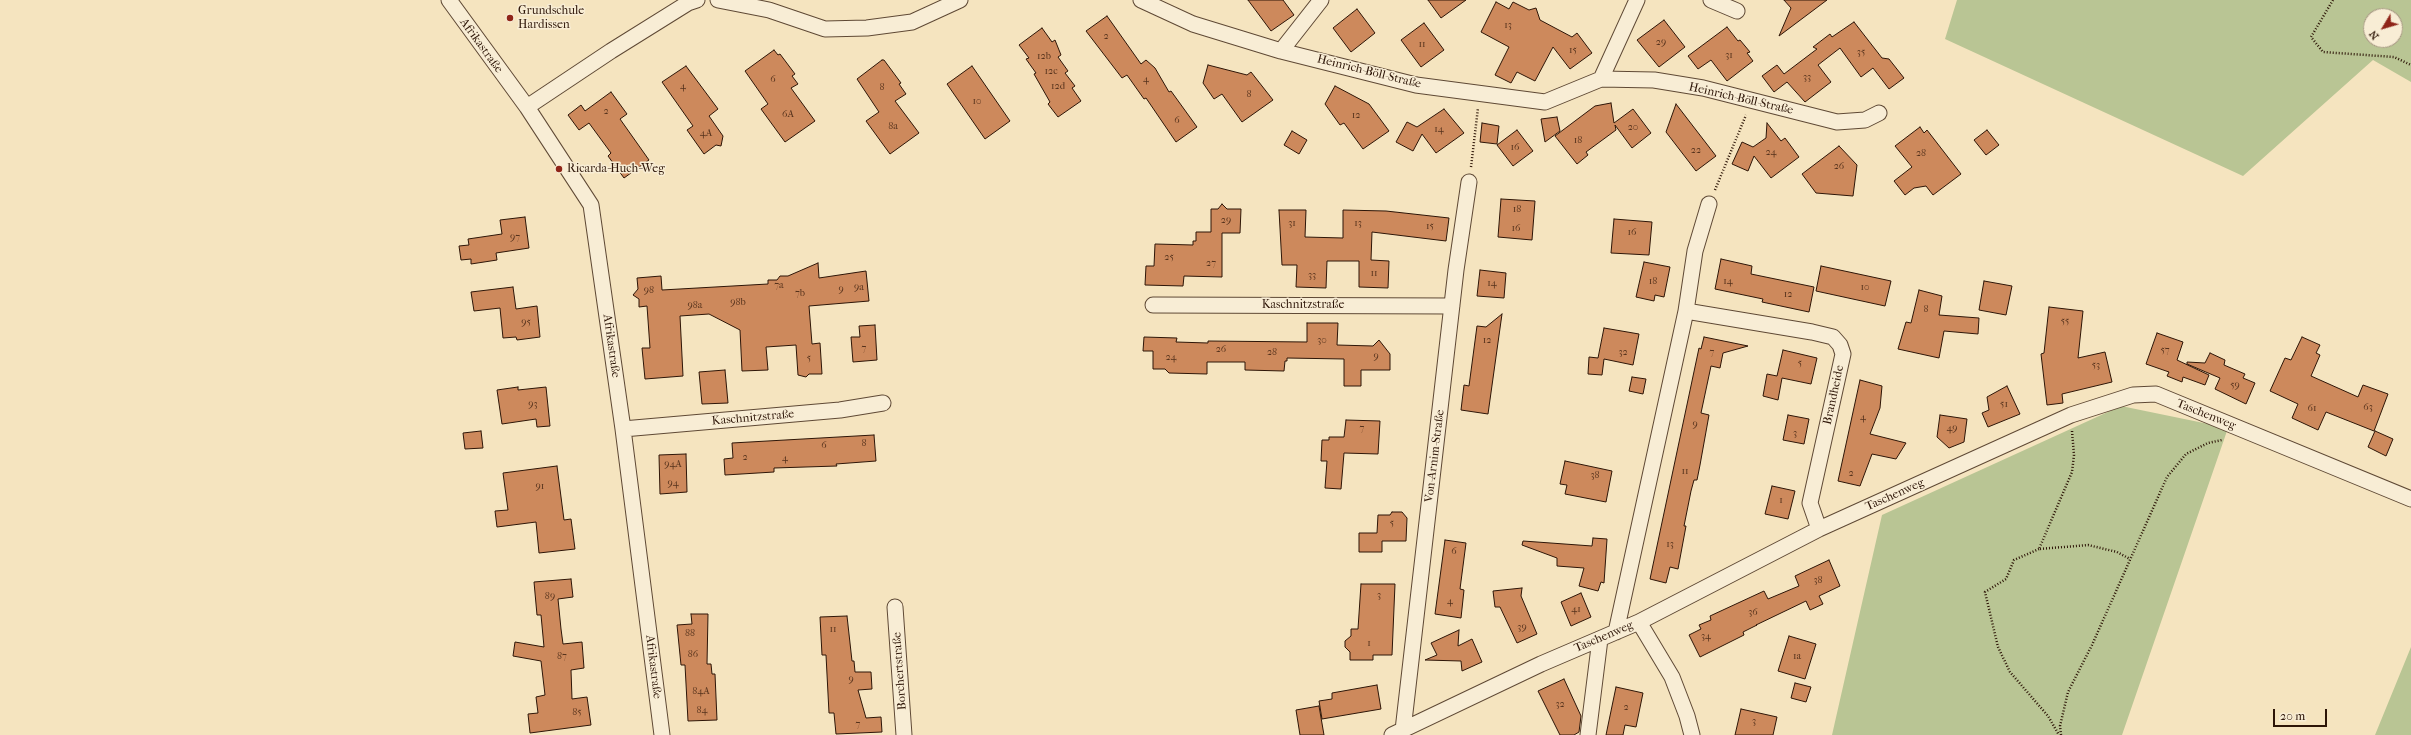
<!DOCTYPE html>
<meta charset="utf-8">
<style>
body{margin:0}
#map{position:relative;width:2411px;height:735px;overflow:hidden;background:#f5e4bf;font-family:"IM FELL French Canon",serif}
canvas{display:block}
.north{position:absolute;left:2363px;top:8px;width:40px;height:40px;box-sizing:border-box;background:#f8edd5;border:1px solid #a79783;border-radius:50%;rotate:232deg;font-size:11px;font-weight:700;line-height:16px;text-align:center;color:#2d1507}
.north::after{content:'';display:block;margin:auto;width:14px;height:18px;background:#8f2418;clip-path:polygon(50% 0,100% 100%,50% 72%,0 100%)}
.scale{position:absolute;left:2273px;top:709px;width:54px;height:18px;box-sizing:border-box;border:2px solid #2d1507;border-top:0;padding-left:5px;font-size:12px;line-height:14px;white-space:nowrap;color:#2d1507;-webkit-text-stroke:3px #f8edd5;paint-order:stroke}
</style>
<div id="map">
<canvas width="2411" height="735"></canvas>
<div class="north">N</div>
<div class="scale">20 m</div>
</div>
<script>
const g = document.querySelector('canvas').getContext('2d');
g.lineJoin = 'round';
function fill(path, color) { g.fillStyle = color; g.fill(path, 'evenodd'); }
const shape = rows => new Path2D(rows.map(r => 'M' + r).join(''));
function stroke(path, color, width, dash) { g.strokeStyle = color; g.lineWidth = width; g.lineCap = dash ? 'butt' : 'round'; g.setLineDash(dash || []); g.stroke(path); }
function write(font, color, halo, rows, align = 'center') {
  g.font = font + ' "IM FELL French Canon",serif'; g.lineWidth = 3; g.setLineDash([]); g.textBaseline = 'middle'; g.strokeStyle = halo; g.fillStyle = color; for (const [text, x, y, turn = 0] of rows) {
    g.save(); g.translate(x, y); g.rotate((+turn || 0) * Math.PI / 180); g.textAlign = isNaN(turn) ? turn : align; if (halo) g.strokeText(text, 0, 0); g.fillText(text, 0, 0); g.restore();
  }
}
const green = shape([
 [1957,0,2411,0,2411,82,2373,60,2243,176,1945,39],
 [2371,16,2395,16,2395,40,2371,40],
 [2121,406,2228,428,2122,735,1832,735,1882,515],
 [2411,647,2411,735,2375,735]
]);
const building = shape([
 [1248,0,1283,0,1294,15,1271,31,1248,0],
 [1428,0,1466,0,1441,18,1428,0],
 [1784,0,1827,0,1779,36,1791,8,1784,0],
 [1496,2,1509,9,1513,2,1529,10,1536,8,1540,20,1572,37,1577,33,1592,53,1570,69,1553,47,1535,81,1517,72,1511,83,1495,75,1509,47,1481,32,1496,2],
 [1357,9,1375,33,1351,52,1333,28,1357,9],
 [1107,16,1141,64,1146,60,1155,68,1169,92,1171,91,1197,127,1176,142,1146,98,1144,99,1127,75,1122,78,1086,31,1107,16],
 [1664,20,1685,47,1659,67,1637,40,1664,20],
 [1854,22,1882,58,1889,59,1904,78,1889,89,1873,68,1861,77,1840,48,1818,65,1831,82,1805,102,1787,82,1774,92,1762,76,1777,65,1784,74,1817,49,1813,47,1830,34,1832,37,1854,22],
 [1424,23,1444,50,1421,67,1401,40,1424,23],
 [1727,27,1738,41,1740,40,1750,52,1747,53,1753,61,1727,81,1711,60,1698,69,1688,56,1727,27],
 [1042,28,1052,42,1055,40,1061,55,1058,57,1068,71,1065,73,1075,86,1072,88,1081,101,1058,117,1048,104,1050,102,1034,74,1036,73,1026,59,1029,58,1019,45,1042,28],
 [774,50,778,55,780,54,795,74,792,76,798,84,791,88,815,121,785,142,761,109,768,104,745,71,774,50],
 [882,60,884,60,901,83,899,84,906,94,895,101,919,133,890,154,866,121,879,112,857,79,882,60],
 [1208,65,1247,75,1251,72,1273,100,1242,122,1222,94,1214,99,1203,83,1208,65],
 [686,66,718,109,709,116,723,136,721,146,716,145,704,154,687,130,693,126,662,82,686,66],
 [972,66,1010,121,985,139,947,84,972,66],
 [1335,86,1369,104,1389,131,1363,149,1344,123,1340,125,1325,104,1335,86],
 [611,92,627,114,620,119,649,160,624,178,608,156,611,153,589,123,579,130,568,115,581,105,585,111,611,92],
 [1611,103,1614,123,1633,109,1651,133,1632,148,1615,125,1616,130,1586,152,1588,155,1577,164,1555,136,1595,106,1611,103],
 [1676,104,1716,156,1696,171,1666,132,1676,104],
 [1444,109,1464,133,1436,153,1422,134,1413,151,1396,142,1407,122,1417,127,1444,109],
 [1557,117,1560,131,1545,142,1541,119,1557,117],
 [1482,123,1499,126,1497,144,1480,142,1482,123],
 [1767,123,1781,141,1785,138,1799,157,1771,178,1754,156,1748,171,1732,164,1742,142,1753,147,1766,138,1767,123],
 [1920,127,1924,133,1927,130,1961,174,1933,195,1926,186,1914,188,1905,195,1894,181,1912,167,1895,146,1920,127],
 [1517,130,1533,151,1513,166,1497,145,1517,130],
 [1987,130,1999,145,1986,155,1974,140,1987,130],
 [1292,131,1307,140,1299,154,1284,145,1292,131],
 [1839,146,1857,165,1853,196,1816,193,1802,174,1839,146],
 [1501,199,1535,201,1532,240,1498,237,1501,199],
 [1222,204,1227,209,1241,209,1240,233,1222,233,1222,277,1184,276,1183,286,1145,285,1146,266,1154,266,1155,244,1193,245,1193,241,1196,241,1196,232,1211,232,1211,209,1218,209,1222,204],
 [1279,210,1306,210,1305,237,1343,238,1343,210,1386,211,1449,218,1446,241,1372,232,1371,260,1389,261,1388,288,1359,287,1359,261,1327,261,1326,288,1296,287,1297,265,1282,265,1279,210],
 [525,217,529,248,496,253,497,260,471,264,471,259,461,260,459,246,469,245,468,239,502,234,500,220,525,217],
 [1614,219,1652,222,1649,255,1611,253,1614,219],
 [1721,259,1752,266,1751,274,1814,287,1809,312,1762,302,1763,299,1715,289,1721,259],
 [1644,262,1670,267,1664,297,1655,295,1654,301,1636,297,1644,262],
 [818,263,819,278,866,271,869,301,809,306,812,344,820,343,822,374,809,374,806,377,798,375,796,345,766,347,768,370,742,371,740,330,709,314,680,316,683,376,645,379,642,348,650,348,647,306,639,307,639,299,633,295,638,289,637,278,661,276,662,290,768,284,768,280,777,280,780,276,788,276,818,263],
 [1821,266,1891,281,1885,306,1816,291,1821,266],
 [1480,270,1506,273,1504,298,1477,296,1480,270],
 [1984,281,2012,286,2006,315,1979,310,1984,281],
 [513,287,516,309,537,306,540,337,517,340,516,337,503,338,500,308,474,311,471,292,513,287],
 [1919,290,1942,296,1939,315,1979,318,1978,334,1944,331,1939,358,1898,349,1906,322,1911,323,1919,290],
 [2049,307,2083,311,2078,358,2105,352,2112,382,2062,394,2063,403,2047,405,2041,354,2044,353,2049,307],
 [1502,314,1488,414,1461,410,1464,385,1469,386,1477,326,1486,327,1502,314],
 [1307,323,1338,323,1337,345,1373,346,1379,340,1390,354,1390,370,1361,370,1361,386,1344,386,1344,359,1287,358,1287,361,1285,361,1284,371,1245,370,1245,362,1207,362,1207,374,1169,373,1165,369,1153,369,1153,351,1143,351,1144,337,1177,338,1176,342,1208,343,1208,341,1307,342,1307,323],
 [875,325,877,360,853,362,851,337,860,337,859,326,875,325],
 [1604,328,1639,334,1633,365,1604,359,1602,375,1588,374,1589,357,1598,358,1604,328],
 [2157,333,2183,342,2177,360,2209,375,2205,385,2183,377,2182,382,2167,376,2169,372,2146,364,2157,333],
 [1704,337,1748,346,1723,353,1720,368,1711,366,1701,413,1709,415,1700,465,1697,480,1694,480,1691,491,1684,526,1686,526,1678,569,1670,567,1666,583,1650,579,1699,348,1701,349,1704,337],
 [2302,337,2320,345,2316,353,2320,355,2311,376,2358,397,2363,385,2388,394,2374,431,2326,412,2318,430,2292,418,2298,404,2270,391,2285,358,2291,360,2302,337],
 [1783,350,1817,358,1811,384,1782,378,1778,400,1763,396,1767,374,1777,376,1783,350],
 [2210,353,2225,360,2224,365,2245,374,2243,378,2255,383,2246,404,2215,389,2220,378,2187,364,2187,362,2205,363,2210,353],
 [725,370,728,403,702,404,699,372,725,370],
 [1632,377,1646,379,1643,394,1629,391,1632,377],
 [1860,380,1882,386,1880,408,1870,434,1906,443,1896,459,1872,454,1860,486,1838,481,1860,380],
 [2007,386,2020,414,1988,427,1982,413,1989,410,1987,397,2007,386],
 [518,387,518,390,546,387,550,426,537,427,536,419,502,424,497,390,518,387],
 [1788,415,1809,419,1804,444,1783,440,1788,415],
 [1940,415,1967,419,1964,442,1949,448,1937,437,1940,415],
 [1346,420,1380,421,1378,454,1344,453,1341,489,1325,488,1327,461,1321,461,1322,440,1329,440,1329,437,1344,437,1346,420],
 [481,431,483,448,465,449,463,433,481,431],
 [2375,431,2393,439,2386,456,2368,447,2375,431],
 [874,435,876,461,836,464,837,466,774,468,774,472,725,475,724,459,733,458,732,443,874,435],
 [686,454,687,492,660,494,659,455,686,454],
 [1565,461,1612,471,1606,502,1565,494,1567,485,1560,484,1565,461],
 [557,466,564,520,571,519,575,549,539,553,536,522,497,527,495,511,508,510,503,473,557,466],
 [1772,486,1795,491,1788,519,1765,514,1772,486],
 [1392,512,1402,512,1407,518,1406,541,1382,541,1382,552,1359,552,1359,533,1377,533,1378,515,1390,515,1392,512],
 [1593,538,1607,539,1604,583,1601,582,1598,591,1579,586,1584,568,1557,566,1557,558,1522,545,1523,541,1592,546,1593,538],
 [1445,540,1466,543,1460,589,1464,590,1461,618,1435,614,1445,540],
 [1829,560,1840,586,1819,596,1823,604,1810,610,1806,601,1756,625,1757,625,1743,632,1744,635,1700,657,1689,635,1701,629,1699,625,1711,620,1710,616,1764,591,1768,599,1799,586,1795,576,1829,560],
 [571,579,573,597,558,599,561,629,563,644,582,642,584,668,571,670,572,699,587,697,591,725,530,733,528,714,538,713,536,697,545,695,541,661,513,656,515,642,544,647,541,615,537,615,534,582,571,579],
 [1361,584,1395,584,1392,655,1373,655,1373,660,1350,660,1350,652,1345,647,1345,641,1351,636,1351,629,1358,629,1361,584],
 [1522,588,1521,596,1537,634,1517,643,1500,607,1495,607,1493,591,1522,588],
 [1581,593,1591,617,1571,626,1561,602,1581,593],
 [691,614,708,614,707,664,711,664,712,674,715,674,717,720,688,721,685,665,681,665,677,625,692,624,691,614],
 [847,616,852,661,854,661,855,672,871,672,872,689,858,690,866,718,881,717,882,732,836,734,834,713,829,713,826,655,822,655,820,617,847,616],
 [1459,630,1458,646,1472,639,1482,662,1462,671,1461,661,1425,660,1437,655,1431,643,1459,630],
 [1789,636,1816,644,1805,679,1778,671,1789,636],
 [1564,679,1581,716,1579,732,1574,735,1560,735,1538,691,1564,679],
 [1795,683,1811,687,1806,702,1791,698,1795,683],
 [1377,685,1381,709,1322,719,1319,701,1332,699,1332,693,1377,685],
 [1616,687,1643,693,1636,727,1625,725,1623,735,1606,735,1616,687],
 [1319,706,1324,735,1300,735,1296,710,1319,706],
 [1741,709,1777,717,1773,735,1735,735,1741,709]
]);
const path = shape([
 [2333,0,2311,37,2323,52,2394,57,2411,65],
 [1471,167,1478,108],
 [1715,190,1746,115],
 [2072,431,2074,455,2072,472,2039,549,2088,545,2117,552,2130,559],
 [2039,549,2014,560,2006,579,1985,592,1998,647,2010,672,2048,716,2059,735],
 [2061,735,2060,726,2068,692,2092,645,2167,477,2186,454,2208,443,2222,440]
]);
const street = shape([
 [449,0,527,107,591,205,623,429,662,735],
 [718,0,769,10,825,29,867,28,912,22,960,0],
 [1141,0,1193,24,1281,51,1416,85,1545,102,1601,79,1654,80,1703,88,1837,122,1865,120,1879,113],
 [1711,0,1737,11],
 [1281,51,1321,0],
 [1601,79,1637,0],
 [527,107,611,51,688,3,697,0],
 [1153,305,1452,306],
 [1686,311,1812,332,1833,337,1840,345,1843,354,1810,503,1819,529],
 [623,429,840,410,883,403],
 [895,607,904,735],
 [1639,622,1672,677,1687,716,1692,735],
 [1616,632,1686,311,1695,251,1709,204],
 [1403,730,1456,270,1469,182],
 [1392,735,1541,664,1639,622,1819,529,2071,415,2133,395,2156,394,2411,499],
 [1588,735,1600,639]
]);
const markers = [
 [510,18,4,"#8f2418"],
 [559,169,4,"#8f2418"]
];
const numberNames = [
 ["13",1508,26],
 ["2",1106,37],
 ["29",1661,43],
 ["11",1422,45],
 ["15",1573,51],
 ["35",1861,53],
 ["31",1729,56],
 ["12b",1044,57],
 ["12c",1051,72],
 ["33",1807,78],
 ["6",773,80],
 ["4",1146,80],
 ["4",683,87],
 ["12d",1058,87],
 ["8",882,88],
 ["8",1249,95],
 ["10",977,102],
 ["2",606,112],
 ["6A",788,115],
 ["12",1356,116],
 ["6",1177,121],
 ["8a",893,127],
 ["20",1633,128],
 ["14",1439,130],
 ["4A",706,134],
 ["18",1578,141],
 ["16",1515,148],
 ["22",1696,151],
 ["24",1771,153],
 ["28",1921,154],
 ["26",1839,167],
 ["18",1517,210],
 ["29",1226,221],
 ["31",1292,224],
 ["13",1358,224],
 ["15",1430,227],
 ["16",1516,229],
 ["16",1632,233],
 ["97",515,238],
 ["25",1169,258],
 ["27",1211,264],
 ["11",1374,274],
 ["33",1312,276],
 ["18",1653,282],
 ["14",1728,282],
 ["14",1492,284],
 ["7a",779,286],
 ["9a",859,288],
 ["10",1865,288],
 ["9",841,290],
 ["98",649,291],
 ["7b",800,294],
 ["12",1788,295],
 ["98b",738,303],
 ["98a",695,306],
 ["8",1926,310],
 ["55",2065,322],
 ["95",526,323],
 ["30",1322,341],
 ["12",1487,341],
 ["7",864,349],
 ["26",1221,350],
 ["57",2165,351],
 ["28",1272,353],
 ["32",1623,353],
 ["7",1712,353],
 ["9",1376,357],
 ["24",1171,358],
 ["5",809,359],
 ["5",1800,364],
 ["53",2096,366],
 ["59",2235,386],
 ["93",533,405],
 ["51",2004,405],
 ["63",2368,408],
 ["61",2312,409],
 ["4",1863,418],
 ["9",1695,425],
 ["7",1362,429],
 ["49",1952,429],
 ["3",1795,434],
 ["8",864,444],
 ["6",824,446],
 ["2",745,458],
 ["4",785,459],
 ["94A",673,465],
 ["11",1685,472],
 ["2",1851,474],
 ["38",1595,476],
 ["94",673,484],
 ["91",540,487],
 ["1",1781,501],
 ["5",1392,524],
 ["13",1670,545],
 ["6",1454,552],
 ["38",1818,581],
 ["3",1379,596],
 ["89",550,597],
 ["4",1450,602],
 ["41",1576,610],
 ["36",1753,613],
 ["39",1522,628],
 ["11",833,630],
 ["88",690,634],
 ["34",1706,637],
 ["1",1369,644],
 ["86",693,655],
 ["87",562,657],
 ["1a",1797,657],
 ["9",851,680],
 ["84A",701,692],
 ["32",1560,705],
 ["2",1626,708],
 ["84",702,711],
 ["85",577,713],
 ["3",1754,722],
 ["7",858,725]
];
const poiNames = [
 ["Grundschule",518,11],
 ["Hardissen",518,25],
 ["Ricarda-Huch-Weg",567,169]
];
const streetNames = [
 ["Afrikastraße",481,46,54],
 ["Heinrich-Böll-Straße",1369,72,14],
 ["Heinrich-Böll-Straße",1741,99,13],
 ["Kaschnitzstraße",1303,305],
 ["Afrikastraße",611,346,82],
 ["Brandheide",1834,395,-78],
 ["Taschenweg",2206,415,22],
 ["Kaschnitzstraße",753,418,-5],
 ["Von-Arnim-Straße",1435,456,-83],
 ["Taschenweg",1895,495,-24],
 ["Taschenweg",1604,637,-23],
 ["Afrikastraße",653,667,83],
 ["Borchertstraße",900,671,-94]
];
fill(green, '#b9c594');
fill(building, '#cd895c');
stroke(building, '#2d1507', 1);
stroke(street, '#5f4935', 17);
stroke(path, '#2d1507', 2.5, [1, 2]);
stroke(street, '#f8edd5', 15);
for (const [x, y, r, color] of markers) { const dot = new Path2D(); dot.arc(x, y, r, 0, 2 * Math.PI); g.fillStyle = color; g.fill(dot); stroke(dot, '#f8edd5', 1.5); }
write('10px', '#55321c', null, numberNames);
write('12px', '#2d1507', '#f8edd5', poiNames, 'left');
write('12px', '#2d1507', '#f8edd5', streetNames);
</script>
